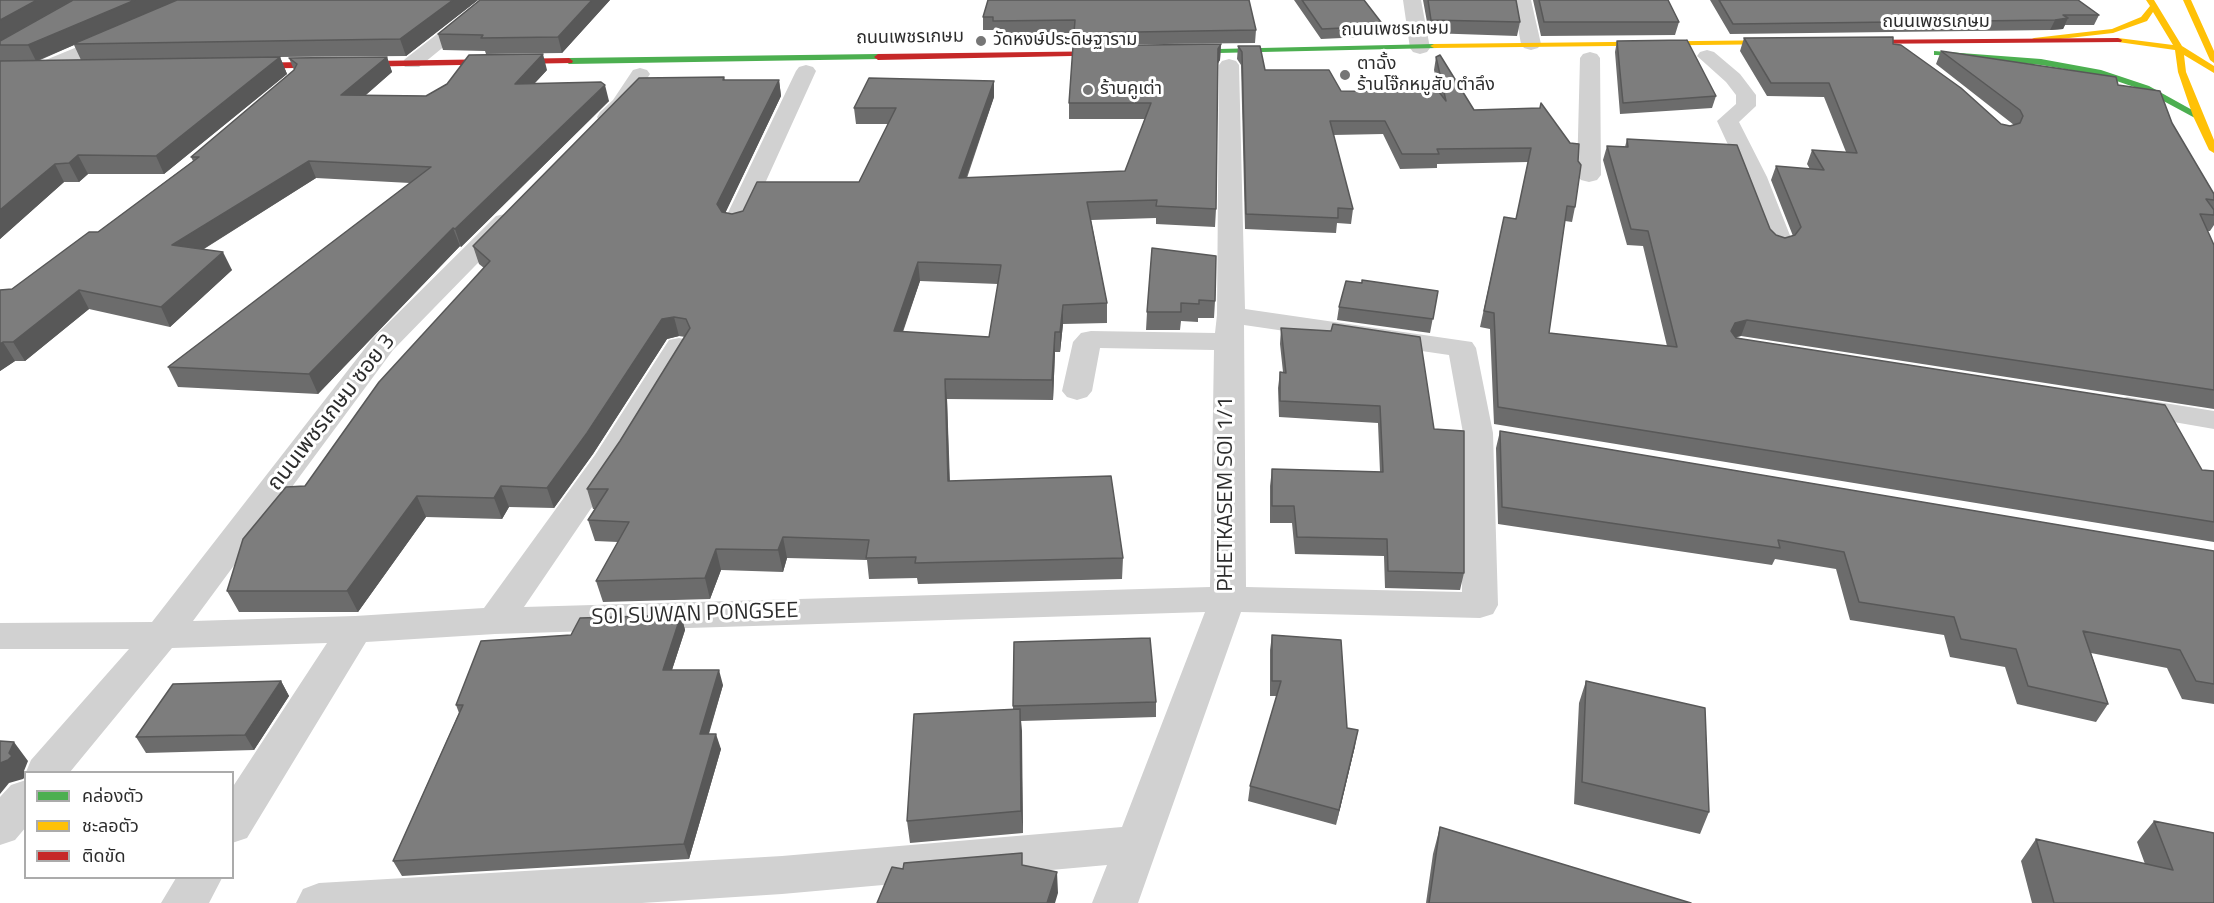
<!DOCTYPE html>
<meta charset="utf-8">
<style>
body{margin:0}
#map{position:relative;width:2214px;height:903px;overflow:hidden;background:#fff;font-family:"Titillium Web","Noto Sans Thai",sans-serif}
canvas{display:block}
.legend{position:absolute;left:24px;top:771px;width:210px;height:108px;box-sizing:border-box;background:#fff;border:2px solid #ababab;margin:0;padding:8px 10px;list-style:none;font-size:18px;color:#2c2c2c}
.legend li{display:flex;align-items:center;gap:12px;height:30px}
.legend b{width:30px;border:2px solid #ababab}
</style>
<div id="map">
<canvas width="2214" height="903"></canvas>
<ul class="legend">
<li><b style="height:8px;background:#4caf50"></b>คล่องตัว</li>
<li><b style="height:8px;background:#ffc107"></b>ชะลอตัว</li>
<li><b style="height:8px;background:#c62828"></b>ติดขัด</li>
</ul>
</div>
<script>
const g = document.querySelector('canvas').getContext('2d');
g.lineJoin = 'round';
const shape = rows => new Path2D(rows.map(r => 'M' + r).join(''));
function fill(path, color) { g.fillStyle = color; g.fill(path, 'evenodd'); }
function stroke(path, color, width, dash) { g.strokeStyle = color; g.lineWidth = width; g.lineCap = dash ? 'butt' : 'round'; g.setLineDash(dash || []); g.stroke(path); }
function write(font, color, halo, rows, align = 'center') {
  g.font = font + ' "Titillium Web","Noto Sans Thai",sans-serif'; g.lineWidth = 6; g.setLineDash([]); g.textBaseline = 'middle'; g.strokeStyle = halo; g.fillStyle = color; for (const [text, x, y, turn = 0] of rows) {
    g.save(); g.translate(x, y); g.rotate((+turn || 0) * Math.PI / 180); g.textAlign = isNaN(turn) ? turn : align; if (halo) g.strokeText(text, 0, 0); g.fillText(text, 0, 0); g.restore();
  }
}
const street = shape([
 [481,0,501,0,419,67,405,67,402,63,405,59,481,0],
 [1403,0,1421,0,1430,48,1427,52,1420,54,1413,52,1410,48,1403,0],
 [1513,0,1531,0,1541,44,1538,48,1531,50,1524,48,1521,44,1513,0],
 [116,31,123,33,125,37,123,41,45,74,31,74,28,70,31,66,116,31],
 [1707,50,1714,52,1740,74,1756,95,1756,106,1739,122,1767,177,1793,243,1789,248,1780,251,1771,248,1767,243,1743,177,1717,121,1736,104,1736,95,1726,82,1697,56,1700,52,1707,50],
 [1590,52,1597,54,1600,58,1601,175,1597,180,1589,182,1581,180,1577,175,1580,58,1583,54,1590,52],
 [1229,59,1236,61,1239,65,1245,309,1472,342,1476,348,1493,433,1498,605,1493,614,1480,618,1241,612,1138,903,1092,903,1107,865,782,894,642,903,296,903,303,889,319,883,782,856,1122,827,1205,612,495,634,366,642,247,838,232,843,232,788,327,643,172,648,70,772,26,772,31,760,129,649,0,649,0,623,152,622,373,338,496,216,505,214,514,216,517,221,514,226,393,350,193,621,355,616,484,608,595,455,669,340,679,338,689,340,693,346,624,460,524,607,1210,587,1214,350,1100,348,1092,391,1087,397,1077,400,1067,397,1062,391,1073,342,1081,333,1091,331,1215,333,1217,315,1219,65,1222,61,1229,59],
 [1244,325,1449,355,1463,433,1462,592,1246,587,1244,325],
 [806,65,813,67,816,71,747,223,744,228,735,230,726,228,723,223,796,71,799,67,806,65],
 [640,68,647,70,650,74,628,108,616,122,608,123,600,122,597,117,600,112,613,100,633,70,640,68],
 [2127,397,2214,411,2214,429,2116,412,2112,406,2116,400,2127,397],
 [26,780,26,827,15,840,0,845,0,797,11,785,26,780],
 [176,878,222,878,209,903,161,903,176,878]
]);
const fast = shape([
 [1434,44,1438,46,1437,48,1175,54,1171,52,1175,50,1434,44],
 [1934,51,2041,59,2101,70,2149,86,2203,116,2195,118,2143,90,2099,75,2041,65,1937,55,1934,55,1934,51],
 [878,54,882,57,881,59,569,64,565,61,569,58,878,54]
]);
const slow = shape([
 [2146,0,2154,0,2182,46,2214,66,2214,73,2184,55,2186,72,2214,140,2214,153,2209,150,2193,116,2178,72,2175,50,2118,42,2114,40,2118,38,2173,45,2153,12,2147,21,2113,33,2034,42,2030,40,2034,38,2112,29,2141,17,2150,6,2146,0],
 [2183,0,2191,0,2214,51,2214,63,2210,60,2183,0],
 [1786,40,1789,40,1789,44,1434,48,1430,46,1434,44,1786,40]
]);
const jam = shape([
 [2118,38,2122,40,2121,42,1850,44,1846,42,1850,40,2118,38],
 [1117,51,1121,53,1120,55,878,60,874,57,878,54,1117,51],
 [569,58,573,61,572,63,239,69,235,66,239,63,569,58]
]);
const wall = shape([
 [0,0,478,0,406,56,280,57,287,74,164,174,88,174,79,182,64,182,0,239],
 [74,45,81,60,38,61],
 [480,0,610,0,562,53,486,54,485,51,443,50,438,34],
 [988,0,1256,30,1255,43,1074,45,1074,33,994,33,994,30,983,30,983,17],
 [1294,0,1364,0,1384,26,1383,36,1321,39],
 [1423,0,1516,0,1520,22,1517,36,1429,33],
 [1533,0,1668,0,1679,22,1675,35,1541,36],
 [1710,0,2078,0,2099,15,2094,25,2065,25,2063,29,2050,30,1730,34],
 [1744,38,1893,44,2001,124,2010,126,2014,125,1936,64,1941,51,2118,85,2172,123,2214,194,2214,225,2210,231,2207,231,2214,245,2214,409,1741,336,1736,337,2202,470,2214,471,2214,542,1494,424,1490,329,1480,327,1504,217,1516,219,1528,162,1437,164,1437,168,1400,169,1383,134,1333,135,1353,209,1351,224,1337,223,1336,233,1245,229,1241,65,1237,59,1238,46,1265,70,1341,91,1439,92,1434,70,1436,57,1474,110,1540,108,1575,207,1572,222,1565,221,1549,333,1667,346,1643,246,1627,245,1603,160,1607,146,1625,147,1627,139,1770,229,1776,235,1785,238,1793,236,1771,180,1776,166,1810,169,1807,164,1812,150,1846,152,1824,97,1767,96,1740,51],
 [1617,41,1716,96,1712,108,1620,114,1615,52],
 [1221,44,1220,60,1217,64,1216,209,1215,227,1156,224,1156,218,1091,220,1107,303,1107,323,1063,324,1060,352,1055,352,1053,400,947,399,950,481,1123,558,1122,579,918,584,917,578,869,579,867,560,787,558,783,572,721,570,710,599,603,602,596,581,618,542,595,541,588,520,595,509,593,509,587,489,620,441,685,337,679,336,667,339,593,454,554,508,509,507,502,519,426,517,358,612,239,612,227,591,305,486,484,268,479,264,473,246,724,77,725,80,779,80,781,96,725,213,732,214,859,182,888,124,856,124,854,108,994,97,967,178,1125,171,1145,119,1069,119,1069,103],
 [920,281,998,284,989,337,903,332],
 [387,57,392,72,366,95,426,96,547,70,534,84,609,101,461,247,460,246,318,394,178,387,168,367,410,183,316,178,204,249,232,270,170,327,89,309,25,361,15,361,0,371,0,290,12,289,98,232,193,161,191,157,294,70,289,58],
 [1152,248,1215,301,1214,318,1198,318,1198,322,1181,321,1180,330,1146,330,1147,312],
 [1362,283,1438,291,1430,333,1337,320,1339,307],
 [1281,328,1434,429,1464,573,1460,590,1385,588,1384,556,1295,554,1292,523,1270,523,1270,486,1272,469,1380,472,1378,423,1279,417,1278,388,1280,372,1283,372,1280,344],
 [1500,431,2214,551,2214,704,2182,699,2167,668,2091,653,2108,704,2096,722,2017,704,2005,667,1950,657,1944,635,1850,620,1836,569,1775,559,1772,565,1498,524,1496,448],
 [681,615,685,630,672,670,723,685,709,734,721,749,689,859,402,876,393,861,459,713,456,705,571,635],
 [1272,635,1347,728,1355,746,1336,825,1248,801,1250,786,1277,696,1270,696,1270,650],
 [281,681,289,696,254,750,146,753,136,737],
 [1586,681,1709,812,1700,834,1574,804,1579,703],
 [1156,702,1156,717,1021,721,1023,833,910,843,907,821,1013,710,1013,706],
 [2154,821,2214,903,2032,903,2021,861,2036,839,2145,864,2137,842],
 [1440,827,1691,903,1426,903,1433,854]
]);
const shadedWall = shape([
 [37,0,72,0,0,41,0,20],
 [135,0,179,0,73,44,74,45,36,61,28,45],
 [453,0,478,0,406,56,400,39],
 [592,0,610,0,562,53,558,37],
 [2068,18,2063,29,2050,30,2055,20],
 [1221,44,1220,60,1217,65,1218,49],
 [543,54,547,70,519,100,515,84],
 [280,57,287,74,164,174,156,156],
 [387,57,392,72,347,111,341,95],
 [779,80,781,96,721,222,717,204],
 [994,81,994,97,960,195,959,178],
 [605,85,609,101,461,247,455,229],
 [78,155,88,174,79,182,69,163],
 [309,161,316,178,181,263,172,245],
 [55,164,64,182,0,239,0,210],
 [453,228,460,246,318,394,309,374],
 [223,252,232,270,170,327,161,307],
 [918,262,920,281,896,350,894,331],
 [79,290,89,309,25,361,13,342],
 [1063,305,1063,324,1060,352,1060,332],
 [674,317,679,336,667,339,593,454,554,508,547,488,662,319],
 [1747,320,1741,336,1729,339,1731,331,1735,323],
 [1055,332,1055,352,1053,400,1052,380],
 [3,342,15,361,0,371,0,344],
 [945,379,947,399,950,502,948,481],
 [501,486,509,507,502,519,494,498],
 [417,496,426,517,358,612,347,591],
 [783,537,787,558,783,572,778,550],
 [716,549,721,570,710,599,705,578],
 [681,615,685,630,667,685,663,670],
 [719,670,723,685,704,749,700,734],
 [281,681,289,696,254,750,245,735],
 [1020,709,1022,731,1023,833,1021,811],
 [1358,730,1355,746,1336,825,1339,810],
 [716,734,721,749,689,859,684,844],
 [14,742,28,761,24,771,26,772,26,776,23,779,9,783,0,794,0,763,9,753],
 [1057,872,1058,893,1055,903,1047,903]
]);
const building = shape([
 [0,0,37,0,0,20,0,0],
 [73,0,135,0,28,45,0,45,0,41,73,0],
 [177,0,453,0,400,39,73,44,177,0],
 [480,0,592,0,558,37,481,38,483,35,438,34,480,0],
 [988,0,1249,0,1256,30,1074,33,1075,20,993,21,993,17,983,17,988,0],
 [1302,0,1364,0,1384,26,1322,29,1302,0],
 [1428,0,1516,0,1520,22,1431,20,1428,0],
 [1539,0,1668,0,1679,22,1544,22,1539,0],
 [1719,0,2078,0,2099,15,2063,15,2068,18,2055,20,1733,24,1719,0],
 [1893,37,1893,44,1901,45,1961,88,2001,124,2010,126,2020,123,2023,116,2020,110,1941,51,2116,77,2118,85,2160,91,2172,123,2214,194,2214,200,2206,199,2214,210,2214,215,2200,214,2214,245,2214,390,1747,320,1735,323,1731,331,1736,338,2165,405,2202,470,2214,471,2214,522,1498,407,1494,313,1484,311,1504,217,1516,219,1531,148,1437,149,1439,154,1402,154,1385,121,1330,121,1353,209,1338,208,1338,218,1246,214,1242,52,1238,46,1260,46,1265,70,1329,70,1341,91,1439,92,1446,101,1436,57,1440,55,1474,110,1540,108,1541,103,1570,143,1579,144,1578,161,1581,165,1575,207,1567,206,1549,333,1677,347,1648,231,1631,229,1607,146,1628,147,1627,139,1737,145,1770,229,1776,235,1785,238,1795,235,1801,227,1776,166,1824,170,1812,150,1857,153,1829,83,1771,83,1744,38,1893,37],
 [1687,40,1716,96,1623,103,1617,41,1687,40],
 [1221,44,1218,49,1216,209,1156,206,1157,200,1087,202,1107,303,1063,305,1060,332,1055,332,1052,380,945,379,948,481,1111,476,1123,558,915,563,916,557,866,558,869,540,783,537,778,550,716,549,705,578,596,581,629,522,588,520,608,489,587,489,620,441,690,328,686,319,674,317,662,319,587,433,547,488,501,486,494,498,417,496,347,591,227,591,243,539,286,487,305,486,379,382,490,261,473,246,639,78,724,77,723,80,779,80,717,204,722,212,732,214,743,211,757,182,859,182,896,108,854,108,869,78,994,81,959,178,1125,171,1151,103,1069,103,1073,46,1221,44],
 [918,262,1001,265,989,337,894,331,918,262],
 [543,54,515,84,601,82,605,85,455,229,453,228,309,374,168,367,431,167,309,161,172,245,223,252,161,307,79,290,13,342,3,342,0,344,0,290,12,289,89,232,98,232,199,157,191,157,294,70,297,64,289,58,387,57,341,95,426,96,447,84,469,55,543,54],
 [280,57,156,156,78,155,69,163,55,164,0,210,0,61,280,57],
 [1152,248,1216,256,1215,301,1199,300,1199,304,1181,303,1181,312,1147,312,1152,248],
 [1362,280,1438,291,1433,319,1339,307,1346,281,1362,283,1362,280],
 [1333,324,1420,337,1434,429,1464,431,1464,573,1388,571,1387,539,1297,537,1294,506,1272,506,1272,469,1383,472,1380,406,1280,401,1280,372,1286,373,1281,328,1331,331,1333,324],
 [1500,431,2214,551,2214,684,2196,681,2180,650,2083,631,2108,704,2028,686,2016,649,1961,639,1954,617,1859,602,1844,552,1778,540,1780,548,1502,507,1500,431],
 [681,615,663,670,719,670,700,734,716,734,684,844,393,861,463,705,456,705,481,641,571,635,580,618,681,615],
 [1272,635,1341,640,1347,728,1358,730,1339,810,1250,786,1281,681,1272,681,1272,635],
 [1150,638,1156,702,1013,706,1014,642,1150,638],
 [281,681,245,735,136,737,173,684,281,681],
 [1586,681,1705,708,1709,812,1582,782,1586,681],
 [1020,709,1021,811,907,821,914,714,1020,709],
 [0,741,14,742,9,753,12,756,8,760,0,763,0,741],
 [2154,821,2214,833,2214,903,2054,903,2036,839,2173,870,2154,821],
 [1440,827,1691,903,1429,903,1440,827],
 [1022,853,1022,865,1057,872,1047,903,877,903,892,867,903,869,904,863,1022,853]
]);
const markers = [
 [981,41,6,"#767676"],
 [1345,75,6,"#767676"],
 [1088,90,6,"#767676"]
];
const farStreetnames = [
 ["ถนนเพชรเกษม",1936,23],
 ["ถนนเพชรเกษม",1395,30,-1],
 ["ถนนเพชรเกษม",910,38,-1]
];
const farPoinames = [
 ["วัดหงษ์ประดิษฐาราม",993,41],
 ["ตาฉั้ง",1357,65],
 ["ร้านโจ๊กหมูสับ ตำลึง",1357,86],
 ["ร้านคูเต่า",1100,90]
];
const streetNames = [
 ["ถนนเพชรเกษม ซอย 3",332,413,-52],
 ["PHETKASEM SOI 1/1",1227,494,-90],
 ["SOI SUWAN PONGSEE",695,615,-2]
];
fill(street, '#d1d1d1');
fill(fast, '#4caf50');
fill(slow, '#ffc107');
fill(jam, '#c62828');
fill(wall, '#6c6c6c');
fill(shadedWall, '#585858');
fill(building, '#7d7d7d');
stroke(building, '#585858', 1.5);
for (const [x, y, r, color] of markers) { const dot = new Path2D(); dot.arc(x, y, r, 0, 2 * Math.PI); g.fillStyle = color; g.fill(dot); stroke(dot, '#fff', 2); }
write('18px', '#2c2c2c', '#fff', farStreetnames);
write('18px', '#2c2c2c', '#fff', farPoinames, 'left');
write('22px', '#2c2c2c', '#fff', streetNames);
</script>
